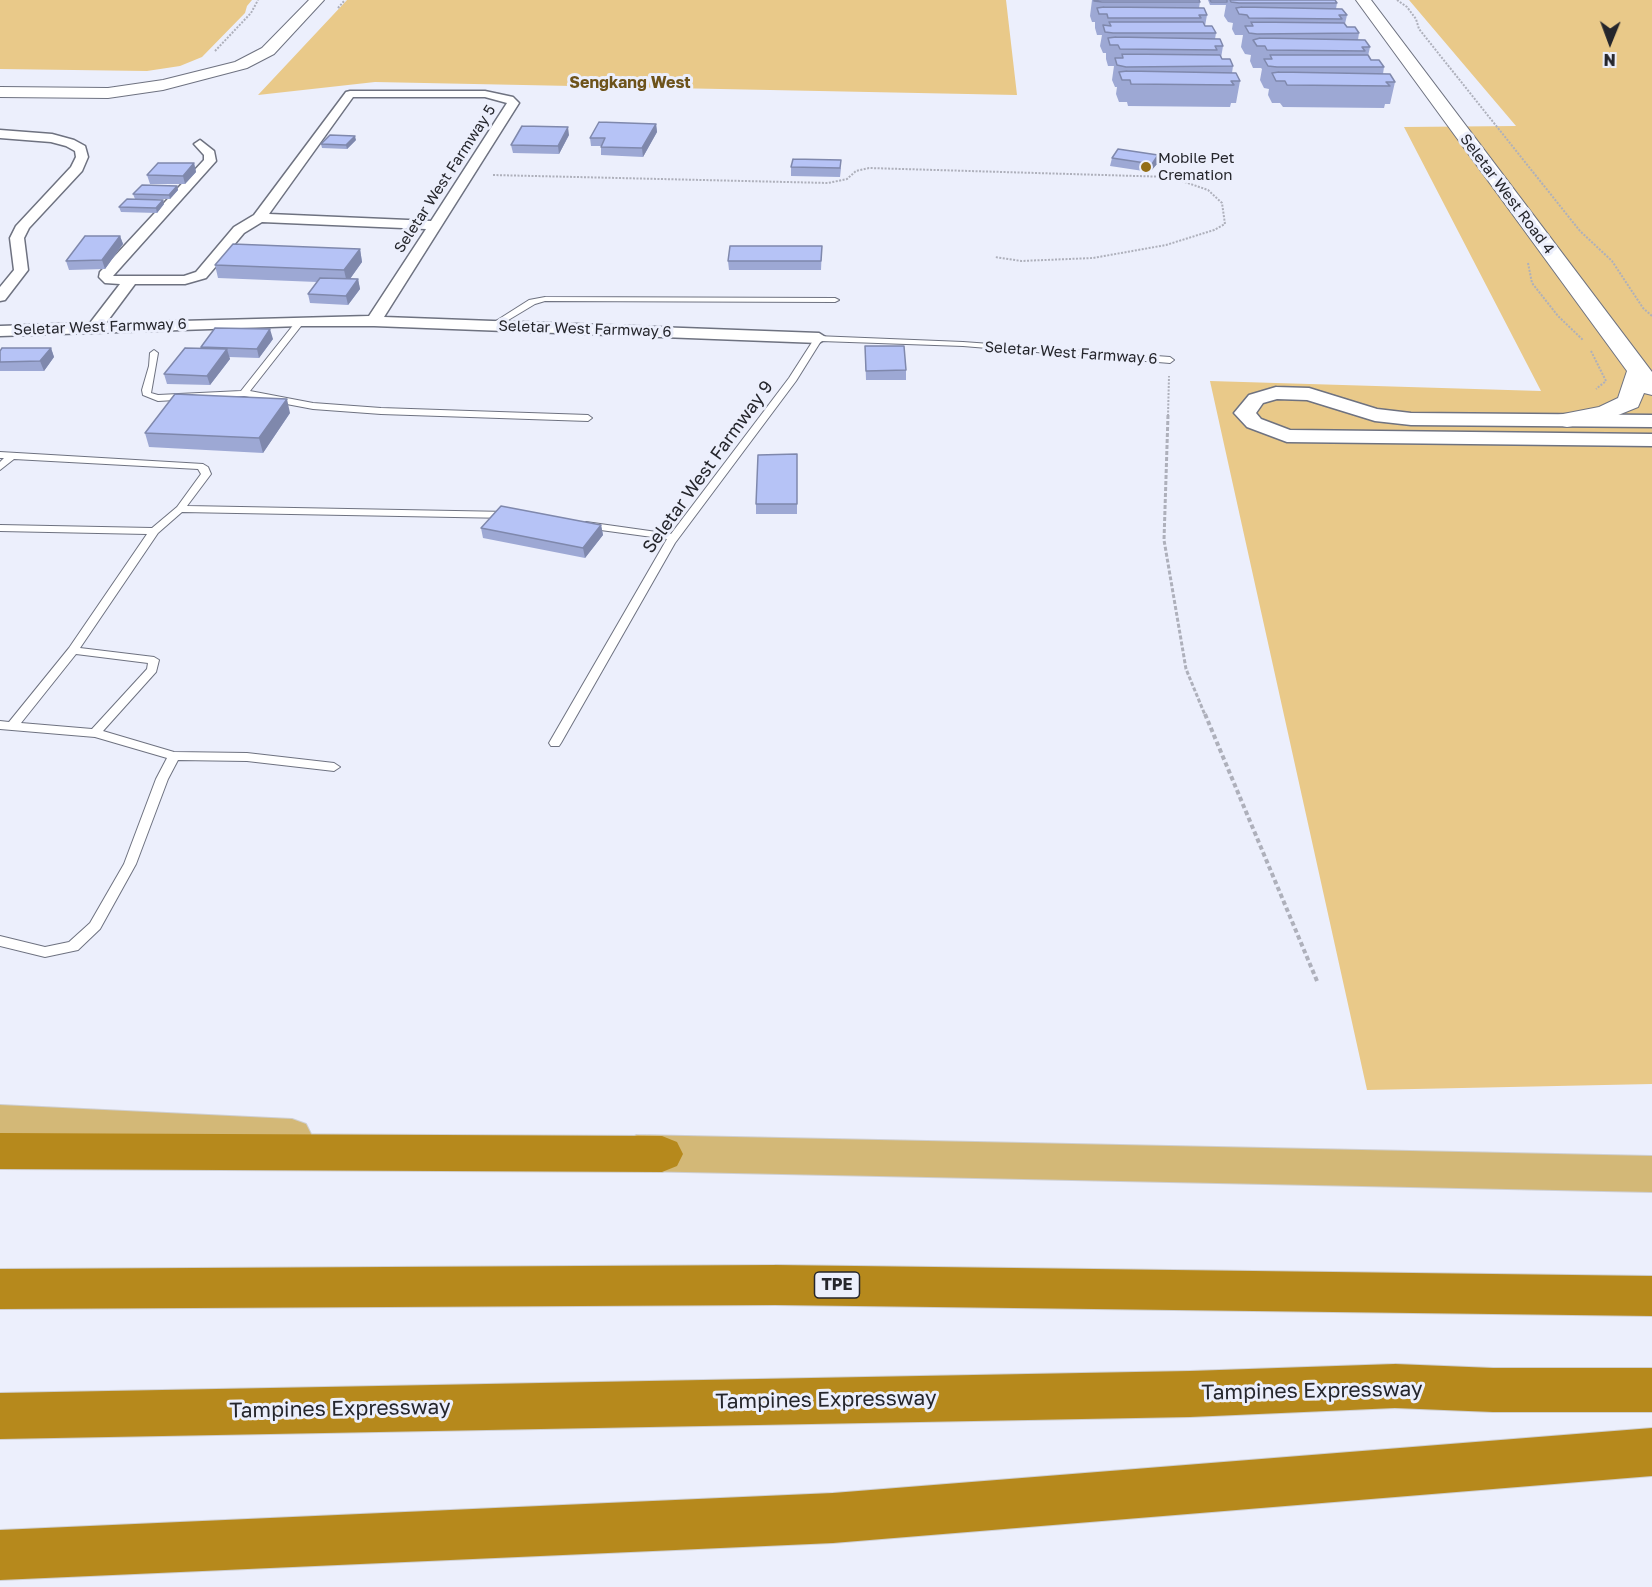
<!DOCTYPE html>
<style>
body{margin:0}
#map{position:relative;width:1652px;height:1587px;overflow:hidden;background:#eceffc;font-family:"Golos Text",sans-serif}
canvas{display:block}
.north{position:absolute;left:1580px;top:12px;width:60px;height:60px;-webkit-text-stroke:4px #eceffc;paint-order:stroke;rotate:181deg;font-size:16px;font-weight:700;line-height:24px;text-align:center;color:#25262c}
.north::after{content:'';display:block;margin:auto;width:21px;height:27px;background:#25262c;clip-path:polygon(50% 0,100% 100%,50% 72%,0 100%)}
</style>
<div id="map">
<canvas width="1652" height="1587"></canvas>
<div class="north">N</div>
</div>
<script>
const g = document.querySelector('canvas').getContext('2d');
g.lineJoin = 'round';
function fill(path, color) { g.fillStyle = color; g.fill(path, 'evenodd'); }
const shape = rows => new Path2D(rows.map(r => 'M' + r).join(''));
function stroke(path, color, width, dash) { g.strokeStyle = color; g.lineWidth = width; g.lineCap = dash ? 'butt' : 'round'; g.setLineDash(dash || []); g.stroke(path); }
function write(font, color, halo, rows, align = 'center') {
  g.font = font + ' "Golos Text",sans-serif'; g.lineWidth = 6; g.setLineDash([]); g.textBaseline = 'middle'; g.strokeStyle = halo; g.fillStyle = color; for (const [text, x, y, turn = 0] of rows) {
    g.save(); g.translate(x, y); g.rotate((+turn || 0) * Math.PI / 180); g.textAlign = isNaN(turn) ? turn : align; if (halo) g.strokeText(text, 0, 0); g.fillText(text, 0, 0); g.restore();
  }
}
const green = shape([
 [0,0,252,0,247,6,245,13,202,57,180,66,147,71,0,69],
 [347,0,1006,0,1017,95,375,82,258,95],
 [1409,0,1652,0,1652,1084,1367,1090,1210,381,1541,391,1404,127,1516,126]
]);
const pathFar2 = shape([
 [1397,0,1407,7,1416,19,1419,29,1580,231,1612,261,1643,308,1652,316],
 [338,8,345,0],
 [215,51,251,13,258,0],
 [493,175,828,183,847,179,856,171,869,168,1170,177,1208,190,1222,203,1225,224,1214,230,1166,245,1093,258,1021,261,995,257],
 [1528,263,1532,283,1558,316,1583,340],
 [1591,351,1606,381,1596,389],
 [1168,416,1169,376]
]);
const pathFar1 = shape([
 [1168,415,1164,540,1186,669,1205,715]
]);
const path = shape([
 [1205,714,1317,981]
]);
const service = shape([
 [545,297,835,298,839,300,835,302,545,301,535,304,495,328,488,326,529,300,545,297],
 [298,319,305,321,250,391,313,403,381,408,588,415,592,418,588,421,381,414,313,409,244,396,158,401,143,395,142,390,149,366,150,353,154,350,158,353,151,393,158,395,241,391,298,319],
 [816,336,963,342,1170,357,1174,360,1170,363,963,346,821,341,796,381,675,543,561,743,559,746,551,746,549,743,667,539,586,528,581,525,586,522,671,534,789,378,816,336],
 [0,452,203,464,208,467,211,474,187,506,509,512,514,515,509,518,182,512,158,533,80,648,154,657,159,660,156,672,103,731,174,752,247,753,334,763,340,767,334,771,247,761,178,760,168,779,136,864,100,929,78,950,45,957,0,946,0,936,45,947,69,942,90,923,124,864,156,779,167,758,95,737,0,729,0,721,9,722,69,648,147,534,0,531,0,525,152,528,177,507,201,474,198,469,14,459,0,470,0,462,4,458,0,458,0,452],
 [76,654,148,663,147,669,92,729,21,723,76,654]
]);
const minor = shape([
 [350,91,485,91,513,97,519,103,384,317,819,333,827,338,819,343,374,326,301,326,0,336,0,326,90,323,120,284,105,283,99,277,100,272,204,160,204,155,194,144,200,140,214,151,216,161,113,276,184,276,196,272,234,227,254,215,346,92,350,91],
 [353,97,485,97,507,103,431,221,269,214,353,97],
 [262,222,426,229,369,316,106,323,135,284,185,284,206,278,244,233,262,222],
 [0,130,52,134,74,140,85,146,88,157,82,171,29,228,24,238,28,270,5,300,0,301,0,287,14,270,10,238,16,226,71,167,76,157,75,151,66,146,51,142,0,138,0,130]
]);
const tertiary = shape([
 [1276,387,1309,388,1377,409,1411,413,1652,415,1652,427,1411,425,1375,421,1307,400,1277,399,1263,403,1256,413,1261,419,1290,430,1652,434,1652,446,1287,442,1247,427,1234,413,1249,395,1276,387]
]);
const secondary = shape([
 [309,0,324,0,274,54,247,68,163,90,108,98,0,97,0,87,108,88,163,80,235,62,262,48,309,0],
 [1356,0,1371,0,1652,372,1652,395,1644,393,1638,407,1606,420,1567,427,1558,425,1555,420,1558,415,1599,407,1618,398,1627,371,1356,0]
]);
const primary = shape([
 [0,1105,292,1119,306,1124,312,1136,306,1148,292,1153,0,1139,0,1105],
 [637,1135,1652,1156,1652,1192,637,1171,622,1165,616,1153,622,1141,637,1135]
]);
const motorway = shape([
 [0,1133,662,1136,677,1142,683,1154,677,1166,662,1172,0,1169,0,1133],
 [775,1265,1652,1276,1652,1316,775,1305,0,1309,0,1269,775,1265],
 [1395,1364,1493,1368,1652,1368,1652,1412,1493,1412,1395,1408,1190,1417,0,1439,0,1393,1190,1371,1395,1364],
 [1652,1428,1652,1476,833,1543,0,1580,0,1530,833,1493,1652,1428]
]);
const wall = shape([
 [1092,0,1199,0,1200,2,1199,8,1207,15,1205,26,1216,33,1215,39,1223,46,1221,58,1233,66,1232,73,1240,81,1236,103,1231,103,1230,107,1128,106,1127,102,1119,102,1116,94,1117,87,1115,87,1112,80,1114,66,1108,66,1106,59,1106,53,1103,53,1100,46,1102,35,1097,35,1095,28,1095,22,1092,22,1090,16],
 [1208,0,1335,0,1337,3,1336,9,1347,15,1345,24,1347,27,1359,33,1358,40,1370,47,1368,56,1371,60,1384,67,1383,74,1395,82,1390,104,1385,104,1384,108,1283,107,1280,103,1272,103,1268,95,1269,89,1264,88,1260,80,1262,69,1261,68,1253,68,1250,61,1251,55,1245,54,1241,47,1243,35,1235,35,1232,29,1233,23,1228,22,1224,16,1226,5,1210,5],
 [656,124,657,132,643,157,601,155,601,146,591,146,590,138],
 [569,135,559,154,513,153,511,145],
 [356,140,347,149,322,148,321,144],
 [1158,155,1157,164,1150,172,1110,166,1112,158],
 [194,163,196,172,185,184,150,184,147,175],
 [791,167,841,168,840,177,791,176],
 [177,186,178,190,170,199,135,199,133,194],
 [164,204,157,213,121,212,119,207],
 [120,236,123,244,105,269,69,270,66,261],
 [822,246,821,270,729,270,728,261],
 [360,249,362,262,350,279,358,279,360,289,348,305,310,303,308,294,317,282,218,278,215,265],
 [273,339,259,358,229,357,230,359,210,385,167,384,164,374,201,348,201,347],
 [865,346,906,370,906,380,866,380],
 [51,348,54,357,44,371,0,371,0,351],
 [290,413,263,453,149,447,145,433],
 [797,454,797,514,756,514,756,504],
 [601,525,603,535,585,558,483,538,481,528]
]);
const shadedWall = shape([
 [656,124,657,132,643,157,642,148],
 [568,127,569,135,559,154,558,146],
 [355,136,356,140,347,149,346,145],
 [1158,155,1157,164,1150,172,1152,164],
 [194,163,196,172,185,184,183,176],
 [177,186,178,190,170,199,169,195],
 [163,200,164,204,157,213,156,208],
 [120,236,123,244,105,269,102,260],
 [360,249,362,262,347,283,344,270],
 [358,279,360,289,348,305,346,296],
 [270,329,273,339,259,358,257,349],
 [51,348,54,357,44,371,40,361],
 [227,349,230,359,210,385,207,376],
 [287,399,290,413,263,453,259,438],
 [601,525,603,535,585,558,583,548]
]);
const building = shape([
 [1094,0,1199,0,1200,2,1102,2,1094,1,1094,0],
 [1210,0,1227,0,1227,2,1211,2,1210,0],
 [1230,0,1335,0,1337,3,1239,3,1231,2,1230,0],
 [1104,7,1204,8,1207,15,1199,15,1201,18,1108,18,1107,14,1099,14,1097,8,1104,7],
 [1242,7,1342,9,1347,15,1339,15,1342,19,1249,18,1247,15,1239,14,1236,8,1242,7],
 [1109,22,1203,22,1205,26,1212,26,1216,33,1113,33,1105,32,1103,25,1111,26,1109,22],
 [1251,22,1344,23,1347,27,1355,27,1359,33,1257,34,1249,33,1245,26,1253,26,1251,22],
 [1116,37,1220,39,1223,46,1215,46,1217,50,1120,49,1118,45,1110,45,1108,38,1116,37],
 [1260,38,1365,40,1370,47,1362,47,1365,51,1267,50,1265,46,1257,46,1253,40,1260,38],
 [1122,54,1220,55,1222,59,1230,59,1233,66,1126,67,1117,65,1115,58,1123,58,1122,54],
 [1270,55,1368,55,1371,60,1379,60,1384,67,1277,67,1268,66,1264,59,1272,59,1270,55],
 [1127,71,1236,73,1240,81,1231,81,1234,85,1131,84,1130,80,1122,80,1119,72,1127,71],
 [1279,72,1390,74,1395,82,1386,82,1390,86,1287,85,1285,81,1276,81,1272,73,1279,72],
 [599,122,656,124,642,148,601,147,605,138,590,138,599,122],
 [522,126,568,127,558,146,511,145,522,126],
 [330,135,355,136,346,145,321,144,330,135],
 [1118,149,1158,155,1152,164,1112,158,1118,149],
 [793,159,841,160,840,168,791,167,793,159],
 [158,163,194,163,183,176,147,175,158,163],
 [142,185,177,186,169,195,133,194,142,185],
 [127,199,163,200,156,208,119,207,127,199],
 [85,236,120,236,102,260,66,261,85,236],
 [233,244,360,249,344,270,215,265,233,244],
 [730,246,822,246,821,261,728,261,730,246],
 [320,278,358,279,346,296,308,294,320,278],
 [215,328,270,329,257,349,201,347,215,328],
 [865,346,904,346,906,370,866,371,865,346],
 [2,348,51,348,40,361,0,362,0,351,2,348],
 [185,348,227,349,207,376,164,374,185,348],
 [175,394,287,399,259,438,145,433,175,394],
 [797,454,797,504,756,504,758,455,797,454],
 [501,506,601,525,583,548,481,528,501,506]
]);
const markers = [
 [1146,167,6,"#936e16"]
];
const farPoinames = [
 ["Mobile Pet",1158,158],
 ["Cremation",1158,175]
];
const farStreetnames = [
 ["Seletar West Farmway 5",445,179,-57],
 ["Seletar West Road 4",1507,194,53],
 ["Seletar West Farmway 6",100,327,-2],
 ["Seletar West Farmway 6",585,329,2],
 ["Seletar West Farmway 6",1071,353,4]
];
const farNeighbourhoodnames = [
 ["Sengkang West",630,83]
];
const shields = [
 [837,1285,45]
];
const shieldNames = [
 ["TPE",837,1285]
];
const streetNames = [
 ["Seletar West Farmway 9",708,467,-54]
];
const nearStreetnames = [
 ["Tampines Expressway",1312,1391,-1],
 ["Tampines Expressway",826,1400,-1],
 ["Tampines Expressway",340,1409,-1]
];
fill(green, '#e9c989');
stroke(service, '#6e7280', 2);
stroke(minor, '#6e7280', 3);
stroke(tertiary, '#6e7280', 3);
stroke(secondary, '#6e7280', 2);
stroke(primary, '#cfcfd1', 2);
stroke(motorway, '#cfcfd1', 2);
stroke(pathFar2, '#aeb0bb', 2, [2, 1.5]);
stroke(pathFar1, '#aeb0bb', 3, [4, 2]);
stroke(path, '#aeb0bb', 4, [4.5, 3]);
fill(service, '#fff');
fill(minor, '#fff');
fill(tertiary, '#fff');
fill(secondary, '#fff');
fill(primary, '#d3b877');
fill(motorway, '#b6891c');
fill(wall, '#9da8d4');
fill(shadedWall, '#7f88ac');
fill(building, '#b6c3f6');
stroke(building, '#7f88ac', 1.5);
for (const [x, y, r, color] of markers) { const dot = new Path2D(); dot.arc(x, y, r, 0, 2 * Math.PI); g.fillStyle = color; g.fill(dot); stroke(dot, '#eceffc', 2); }
write('15px', '#25262c', '#eceffc', farPoinames, 'left');
write('15px', '#25262c', '#eceffc', farStreetnames);
write('bold 16px', '#6d531b', '#eceffc', farNeighbourhoodnames);
for (const [x, y, w] of shields) { const box = new Path2D(); box.roundRect(x - w / 2, y - 13, w, 26, 4.5); g.fillStyle = '#eceffc'; g.fill(box); stroke(box, '#25262c', 1.5); }
write('bold 16px', '#25262c', null, shieldNames);
write('18px', '#25262c', '#eceffc', streetNames);
write('21px', '#25262c', '#eceffc', nearStreetnames);
</script>
